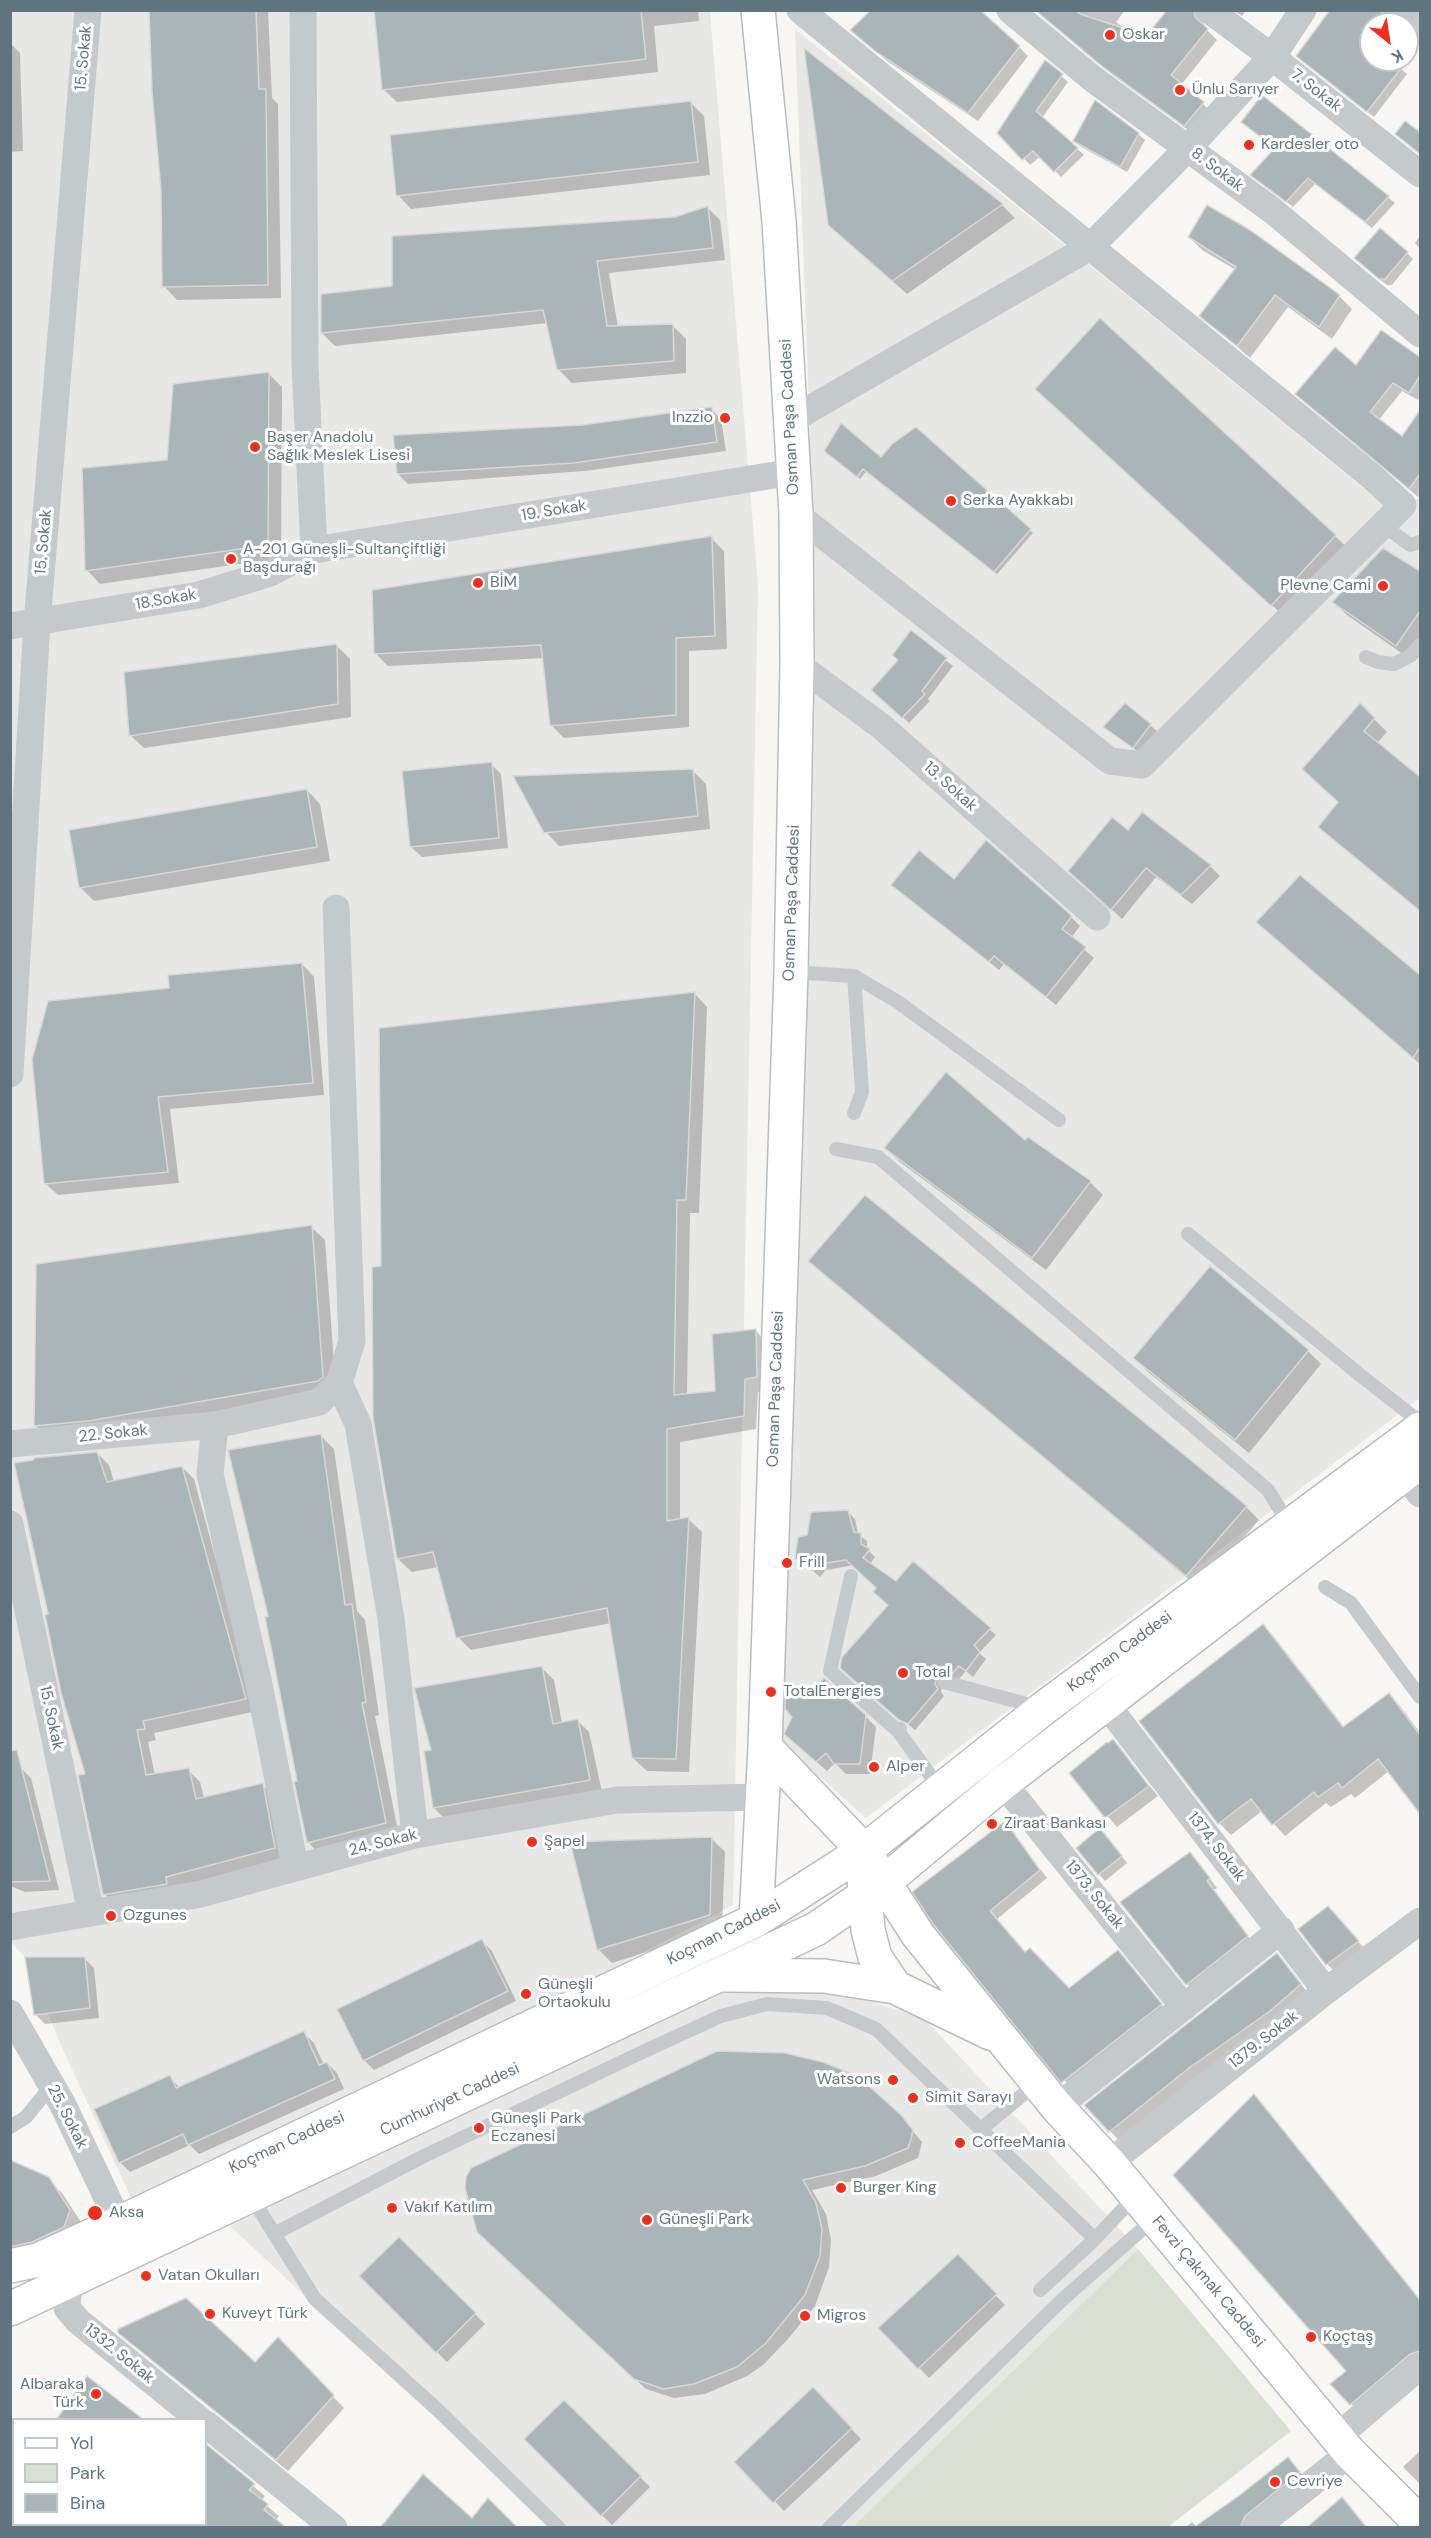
<!DOCTYPE html>
<meta charset="utf-8">
<style>
body{margin:0}
#map{position:relative;width:1431px;height:2538px;overflow:hidden;background:#f7f6f3;font-family:"DM Sans",sans-serif}
canvas{display:block}
.frame{position:absolute;inset:0;border:12px solid #5f7680;pointer-events:none}
.legend{position:absolute;left:12px;top:2418px;width:195px;height:108px;box-sizing:border-box;background:#fff;border:2px solid #bfc8cc;margin:0;padding:8px 10px;list-style:none;font-size:18px;color:#5f7680}
.legend li{display:flex;align-items:center;gap:12px;height:30px}
.legend b{width:30px;border:2px solid #bfc8cc}
.north{position:absolute;left:1359px;top:12px;width:60px;height:60px;box-sizing:border-box;background:#fff;border:2px solid #bfc8cc;border-radius:50%;rotate:150deg;font-size:16px;font-weight:700;line-height:24px;text-align:center;color:#5f7680}
.north::after{content:'';display:block;margin:auto;width:21px;height:27px;background:#f12e19;clip-path:polygon(50% 0,100% 100%,50% 72%,0 100%)}
</style>
<div id="map">
<canvas width="1431" height="2538"></canvas>
<div class="frame"></div>
<ul class="legend">
<li><b style="height:8px;background:#fff"></b>Yol</li>
<li><b style="height:16px;background:#d9dfd3"></b>Park</li>
<li><b style="height:16px;background:#aab5b8"></b>Bina</li>
</ul>
<div class="north">K</div>
</div>
<script>
const g = document.querySelector('canvas').getContext('2d');
g.lineJoin = 'round';
function fill(path, color) { g.fillStyle = color; g.fill(path, 'evenodd'); }
const shape = rows => new Path2D(rows.map(r => 'M' + r).join(''));
function stroke(path, color, width, dash) { g.strokeStyle = color; g.lineWidth = width; g.lineCap = dash ? 'butt' : 'round'; g.setLineDash(dash || []); g.stroke(path); }
function write(font, color, halo, rows, align = 'center') {
  g.font = font + ' "DM Sans",sans-serif'; g.lineWidth = 6; g.setLineDash([]); g.textBaseline = 'middle'; g.strokeStyle = halo; g.fillStyle = color; for (const [text, x, y, turn = 0] of rows) {
    g.save(); g.translate(x, y); g.rotate((+turn || 0) * Math.PI / 180); g.textAlign = isNaN(turn) ? turn : align; if (halo) g.strokeText(text, 0, 0); g.fillText(text, 0, 0); g.restore();
  }
}
const built = shape([
 [11,11,710,11,758,585,733,1905,608,1971,372,2089,131,2198,64,2052,23,1955,11,1942],
 [795,29,1091,266,1394,513,1420,497,1420,1398,866,1818,779,1741,810,435],
 [721,1983,849,1995,924,2018,1138,2249,853,2527,553,2528,230,2226]
]);
const green = shape([
 [1138,2249,1291,2431,1168,2527,853,2527]
]);
const shadow = shape([
 [151,10,268,10,272,98,278,104,281,298,177,300,164,286,162,190],
 [376,10,698,10,699,21,654,26,658,72,397,102,383,89],
 [1125,10,1116,22,1144,42,1169,10,1206,10,1203,19,1204,27,1217,40,1181,85,1213,113,1195,135,1114,76,1038,11],
 [1233,10,1246,10,1242,16],
 [1378,10,1386,18,1388,24,1371,24,1371,60,1391,60,1407,74,1374,117,1304,62],
 [852,30,1019,47,1028,56,978,121,887,61],
 [10,43,20,53,23,151,10,152],
 [806,51,1002,205,1015,218,907,294,829,225],
 [1046,62,1068,82,1042,118,1084,155,1061,177,1041,156,1030,165,999,132],
 [1263,97,1395,203,1372,228,1315,184,1293,207,1259,181,1276,149],
 [690,102,704,116,710,175,411,209,398,195],
 [1138,134,1145,140,1127,172,1081,147,1074,140],
 [707,207,720,220,725,260,609,273,618,328,673,326,686,339,686,373,572,383,559,370,548,323,335,346,322,333,393,287,675,219],
 [1420,236,1420,249,1415,243],
 [1189,237,1339,296,1352,309,1332,339,1288,307,1250,358,1201,315,1236,270,1202,250],
 [1407,253,1413,259,1392,285,1387,285,1362,265],
 [1381,332,1420,359,1420,396,1418,400,1402,391,1378,421,1402,438,1420,413,1420,494,1418,497,1305,402,1357,367],
 [269,374,282,387,281,558,100,584,87,570,168,462],
 [1050,402,1335,536,1349,549,1286,618],
 [711,409,721,419,726,451,585,471,408,484,398,474,582,427],
 [916,429,1033,533,997,574,867,471,860,479,829,453,881,459],
 [711,538,724,551,727,649,689,651,689,727,564,738,551,725,544,658,388,666,375,653],
 [1383,549,1420,573,1420,643,1410,659,1347,615,1334,602],
 [911,633,953,666,928,699,930,701,909,723,879,696,899,661],
 [336,645,350,659,351,717,144,748,130,735],
 [1125,705,1157,731,1140,753,1105,727],
 [1360,705,1387,732,1377,743,1420,779,1420,911,1320,827,1339,803],
 [491,764,501,774,508,848,422,857,411,847],
 [693,771,706,784,710,829,559,846,546,832],
 [307,790,320,804,330,861,94,901,81,888,71,831],
 [1128,833,1210,866,1220,876,1192,904,1156,877,1122,919,1080,880],
 [1300,877,1420,977,1420,1064,1271,935],
 [955,881,1071,917,1080,926,1071,938,1094,958,1056,1005,1004,964,999,970,893,885],
 [302,964,314,977,324,1095,170,1109,179,1183,58,1195,45,1183,171,990],
 [694,993,707,1007,699,1213,690,1213,687,1395,717,1393,755,1330,768,1344,770,1390,758,1392,756,1429,680,1442,680,1520,688,1519,702,1532,689,1772,647,1771,633,1758,611,1623,471,1650,458,1637,438,1567,412,1572,398,1559,383,1267],
 [1025,1142,1090,1182,1103,1195,1046,1270,900,1162,886,1148],
 [311,1227,325,1240,336,1390,331,1394,49,1439,35,1425],
 [824,1274,1246,1507,1259,1520,1200,1589],
 [1308,1351,1321,1364,1249,1453,1148,1372,1135,1358],
 [320,1435,334,1449,357,1611,365,1620,379,1715,375,1716,399,1836,321,1856,308,1842,270,1617],
 [97,1453,109,1465,114,1482,182,1467,194,1479,257,1711,154,1733,156,1740,148,1742,155,1775,188,1770,200,1782,204,1798,262,1785,274,1797,286,1860,117,1906,105,1894,87,1775,50,1615],
 [848,1512,855,1519,858,1534,867,1541,867,1549,875,1557,870,1564,896,1583,913,1564,996,1635,979,1653,986,1659,973,1677,966,1671,958,1680,943,1683,941,1692,944,1696,915,1730,848,1674,889,1605,878,1588,854,1565,826,1570,820,1577,797,1557,808,1537],
 [1263,1626,1275,1638,1345,1728,1389,1695,1401,1707,1420,1733,1420,1811,1389,1771,1355,1798,1351,1794,1331,1807,1326,1803,1285,1836,1262,1811,1231,1835,1219,1823],
 [542,1668,554,1680,562,1723,577,1720,589,1732,602,1792,446,1820,434,1808,433,1751],
 [865,1716,876,1727,870,1774,846,1774,835,1763,827,1771,796,1744],
 [1113,1741,1158,1796,1117,1827,1071,1773],
 [21,1768,31,1778,59,1890,25,1892,10,1886,10,1770],
 [1005,1823,1047,1878,996,1920,1026,1953,1069,1990,1126,1960,1168,2013,1072,2089,934,1923],
 [1106,1837,1127,1863,1105,1881,1099,1874],
 [712,1839,725,1852,722,1928,612,1963,598,1949],
 [1190,1853,1217,1888,1214,1890,1255,1946,1196,1992,1187,1984],
 [1334,1915,1364,1948,1333,1970,1327,1964],
 [482,1941,492,1951,516,2001,374,2070,364,2060],
 [1277,1955,1308,1993,1118,2139,1110,2131],
 [84,1958,94,1968,99,2018,45,2024,35,2014],
 [304,2033,314,2043,324,2065,327,2063,337,2073,344,2089,199,2154,190,2145,130,2172,120,2162,169,2077,179,2087],
 [1254,2096,1420,2300,1420,2368,1364,2417,1332,2384,1348,2372],
 [900,2116,922,2142,918,2158,876,2176,812,2190,826,2214,831,2240,829,2267,815,2306,788,2339,763,2365,747,2376,705,2394,674,2398,646,2389,489,2241],
 [10,2162,48,2179,62,2193,83,2225,10,2267],
 [399,2239,485,2324,447,2362,361,2276],
 [958,2256,1005,2305,929,2378,881,2328],
 [119,2333,255,2364,278,2339,344,2408,288,2471],
 [823,2399,861,2439,784,2511,737,2462],
 [564,2402,650,2487,612,2525,526,2439],
 [10,2451,14,2453,14,2508,10,2512],
 [1420,2451,1420,2484,1403,2467],
 [215,2454,265,2496,261,2501,279,2516,275,2521,284,2528,201,2528,206,2524,206,2458],
 [1295,2466,1307,2480,1250,2528,1185,2528,1192,2522,1197,2527]
]);
const building = shape([
 [149,10,256,10,259,89,266,89,268,285,162,287,161,190,152,92,149,10],
 [374,10,641,10,646,59,382,90,374,10],
 [871,10,980,10,1020,46,968,113,875,51,850,30,871,10],
 [1035,10,1075,10,1080,14,1132,31,1143,40,1167,10,1194,10,1195,17,1208,29,1171,75,1204,102,1184,126,1103,67,1035,10],
 [1330,10,1381,10,1383,19,1379,24,1371,24,1371,33,1367,38,1371,41,1371,60,1394,60,1402,67,1367,112,1296,56,1330,10],
 [804,48,824,64,1003,204,892,281,828,225,804,48],
 [1045,60,1063,74,1036,111,1078,148,1054,172,1033,151,1022,160,997,133,1045,60],
 [1262,95,1389,196,1365,222,1308,178,1286,202,1250,175,1275,148,1241,122,1262,95],
 [1095,100,1139,133,1120,167,1073,141,1095,100],
 [691,101,698,162,396,196,390,135,691,101],
 [1405,121,1420,132,1420,154,1395,134,1405,121],
 [1207,205,1250,230,1340,295,1319,327,1275,295,1237,346,1199,316,1236,267,1188,237,1207,205],
 [708,206,713,248,597,261,607,326,673,324,674,361,557,370,543,310,321,333,321,294,392,286,392,236,675,217,708,206],
 [1380,228,1408,252,1385,279,1379,279,1354,258,1380,228],
 [1100,318,1336,535,1271,606,1035,389,1100,318],
 [1381,330,1420,357,1420,376,1409,393,1393,383,1370,412,1402,436,1420,410,1420,474,1409,489,1295,394,1335,347,1356,365,1381,330],
 [269,372,268,545,85,571,82,468,167,460,173,384,269,372],
 [712,407,717,442,574,463,397,474,393,435,582,425,712,407],
 [841,423,881,457,892,444,916,427,1031,529,994,572,863,469,857,477,824,451,841,423],
 [712,536,715,636,676,638,676,715,550,726,541,645,374,654,372,590,712,536],
 [1383,548,1420,571,1420,611,1396,646,1332,602,1383,548],
 [911,630,947,658,922,691,925,694,902,718,871,690,898,660,892,655,911,630],
 [337,644,338,704,129,736,124,672,337,644],
 [1125,703,1151,724,1133,748,1103,727,1125,703],
 [1360,703,1375,718,1364,731,1420,777,1420,911,1318,827,1338,802,1302,769,1360,703],
 [492,762,499,838,410,847,402,771,492,762],
 [693,769,698,816,544,833,513,776,693,769],
 [307,789,317,847,79,888,69,830,307,789],
 [1142,812,1211,865,1181,895,1146,868,1111,910,1068,871,1112,817,1128,830,1142,812],
 [986,840,1072,916,1062,929,1086,947,1046,997,994,956,989,962,891,885,919,850,954,879,986,840],
 [1300,875,1420,975,1420,1047,1413,1058,1256,922,1300,875],
 [302,963,313,1083,158,1097,168,1172,44,1184,32,1059,48,1001,169,988,168,975,302,963],
 [695,992,686,1200,677,1200,674,1395,715,1391,712,1334,756,1329,757,1377,745,1379,744,1416,667,1429,667,1521,689,1517,676,1759,632,1758,607,1608,456,1638,433,1552,397,1559,373,1418,372,1267,381,1266,379,1028,695,992],
 [946,1072,1025,1140,1028,1137,1091,1181,1032,1258,884,1148,946,1072],
 [865,1195,1247,1506,1186,1576,808,1261,865,1195],
 [312,1225,323,1377,318,1381,88,1421,34,1426,36,1264,312,1225],
 [1210,1266,1309,1350,1235,1440,1133,1358,1210,1266],
 [321,1434,345,1605,352,1604,366,1702,362,1703,386,1823,307,1843,294,1782,297,1781,265,1617,268,1616,228,1450,321,1434],
 [97,1452,107,1482,182,1466,246,1699,143,1721,145,1729,137,1730,146,1775,189,1768,196,1799,263,1783,275,1848,166,1877,167,1884,103,1895,78,1775,85,1774,61,1693,45,1615,48,1614,14,1463,33,1460,34,1458,97,1452],
 [848,1510,854,1532,861,1533,861,1544,870,1549,863,1558,896,1581,913,1561,991,1628,974,1645,980,1652,966,1671,959,1666,951,1675,942,1673,937,1676,935,1684,938,1689,908,1724,899,1720,840,1668,842,1657,888,1605,873,1592,876,1588,846,1560,819,1564,813,1571,795,1558,798,1537,807,1535,811,1512,848,1510],
 [1263,1624,1343,1727,1389,1693,1420,1735,1420,1814,1378,1759,1342,1788,1338,1783,1318,1797,1314,1792,1272,1825,1251,1799,1218,1824,1139,1721,1263,1624],
 [542,1666,553,1724,578,1719,590,1780,433,1808,424,1751,431,1750,414,1688,542,1666],
 [824,1678,866,1715,860,1764,834,1764,826,1753,816,1762,784,1734,792,1717,785,1709,786,1685,815,1689,824,1678],
 [1113,1739,1149,1786,1105,1818,1069,1773,1107,1742,1108,1743,1113,1739],
 [17,1750,50,1881,10,1882,10,1751,17,1750],
 [1005,1821,1040,1870,990,1911,1025,1952,1030,1948,1069,1988,1118,1950,1162,2004,1061,2083,933,1924,912,1892,1005,1821],
 [1100,1828,1122,1856,1098,1875,1076,1848,1100,1828],
 [712,1837,710,1915,597,1950,570,1842,712,1837],
 [1190,1852,1210,1878,1207,1881,1248,1936,1186,1985,1120,1902,1190,1852],
 [1328,1906,1359,1941,1326,1965,1298,1929,1328,1906],
 [482,1939,508,1991,363,2061,337,2009,482,1939],
 [1277,1953,1301,1984,1270,2011,1189,2068,1109,2132,1084,2105,1277,1953],
 [25,1957,85,1957,90,2008,34,2015,25,1957],
 [304,2031,319,2065,327,2062,335,2079,188,2145,183,2134,119,2163,94,2109,170,2075,176,2088,304,2031],
 [717,2051,785,2053,823,2062,859,2077,901,2115,913,2130,911,2139,908,2148,865,2166,803,2180,816,2203,822,2229,820,2256,805,2295,766,2343,737,2367,694,2384,663,2389,634,2379,477,2232,465,2188,466,2177,471,2168,717,2051],
 [1254,2094,1420,2300,1420,2351,1410,2354,1350,2405,1330,2384,1346,2371,1173,2175,1254,2094],
 [10,2160,49,2177,70,2210,64,2227,32,2242,10,2247,10,2160],
 [399,2237,476,2313,436,2353,359,2276,399,2237],
 [958,2254,997,2294,918,2369,878,2328,958,2254],
 [186,2298,255,2362,278,2337,334,2395,276,2460,118,2333,118,2329,186,2298],
 [87,2376,144,2420,56,2420,87,2376],
 [813,2387,852,2428,773,2503,734,2462,813,2387],
 [564,2400,641,2476,601,2516,524,2439,564,2400],
 [206,2444,255,2484,249,2490,268,2504,264,2510,287,2528,206,2528,206,2444],
 [1288,2457,1300,2472,1245,2516,1240,2528,1193,2528,1240,2495,1288,2457],
 [423,2474,472,2518,488,2498,518,2528,380,2528,423,2474],
 [1342,2497,1367,2528,1306,2528,1342,2497]
]);
const lane = shape([
 [1383,525,1410,545,1420,542],
 [1366,657,1378,662,1394,664,1410,656,1420,645],
 [791,972,854,976,862,1092,854,1113],
 [854,976,898,1002,1059,1120],
 [836,1149,878,1157,1268,1490,1290,1526],
 [1188,1234,1360,1375,1420,1422],
 [851,1576,830,1671,898,1731],
 [1325,1587,1351,1603,1420,1697],
 [944,1682,1042,1708],
 [900,1729,898,1731,941,1790],
 [10,2127,26,2117,52,2085],
 [981,2129,1037,2083],
 [250,2195,315,2299,439,2411,559,2528],
 [274,2234,422,2157,649,2049,721,2016,767,2004,827,2008,876,2029,1095,2239],
 [1040,2290,1095,2239,1136,2195],
 [829,2528,1063,2299,1155,2218]
]);
const street = shape([
 [303,10,305,365,314,550],
 [1010,10,1093,79,1273,211,1420,334],
 [1209,10,1272,57,1420,174],
 [1396,10,1420,29],
 [791,420,1090,247,1188,148,1272,57,1303,10],
 [796,514,1110,761,1142,765,1403,505,1371,476,800,10],
 [10,626,199,595,270,573,314,550,793,472],
 [797,664,882,727,1097,917],
 [10,1074,37,623,88,10],
 [339,1383,358,1424,391,1619,415,1835],
 [10,1444,215,1425],
 [1405,1474,1420,1494],
 [10,1524,91,1913],
 [1106,1704,1326,1991],
 [1003,1783,1184,2007],
 [295,1866,259,1684,210,1474,215,1425,319,1402,339,1383,352,1341,336,908],
 [10,1927,201,1894,415,1835,617,1800,762,1797],
 [10,2013,63,2105,119,2223],
 [1057,2107,1281,1930],
 [1109,2163,1326,1991,1420,1921],
 [79,2275,68,2293,67,2308,78,2321,200,2420],
 [206,2424,334,2528],
 [1337,2437,1420,2366],
 [1255,2528,1350,2453]
]);
const secondary = shape([
 [765,1747,864,1851,918,1935,1057,2107,1109,2163,1350,2453,1420,2523],
 [864,1879,868,1930,875,1957,895,1987],
 [756,1920,765,1747,791,972,797,664,796,514,779,221,758,10],
 [726,1975,824,1976,895,1987,990,2033],
 [10,2266,38,2260,119,2223,756,1920,864,1851,1044,1708,1420,1429],
 [10,2309,816,1929,883,1883,1003,1783,1420,1462]
]);
const markers = [
 [1110,35,6,"#f12e19"],
 [1180,90,6,"#f12e19"],
 [1249,145,6,"#f12e19"],
 [725,418,6,"#f12e19"],
 [255,447,6,"#f12e19"],
 [951,501,6,"#f12e19"],
 [231,559,6,"#f12e19"],
 [478,583,6,"#f12e19"],
 [1383,586,6,"#f12e19"],
 [787,1563,6,"#f12e19"],
 [903,1673,6,"#f12e19"],
 [771,1692,6,"#f12e19"],
 [874,1767,6,"#f12e19"],
 [992,1824,6,"#f12e19"],
 [532,1842,6,"#f12e19"],
 [111,1916,6,"#f12e19"],
 [526,1994,6,"#f12e19"],
 [893,2080,6,"#f12e19"],
 [913,2098,6,"#f12e19"],
 [479,2128,6,"#f12e19"],
 [960,2143,6,"#f12e19"],
 [841,2188,6,"#f12e19"],
 [392,2208,6,"#f12e19"],
 [95,2213,8,"#f12e19"],
 [647,2220,6,"#f12e19"],
 [146,2276,6,"#f12e19"],
 [210,2314,6,"#f12e19"],
 [805,2316,6,"#f12e19"],
 [1311,2337,6,"#f12e19"],
 [96,2394,6,"#f12e19"],
 [1275,2482,6,"#f12e19"]
];
const poiNames = [
 ["Oskar",1122,35],
 ["Ünlu Sarıyer",1192,90],
 ["Kardesler oto",1261,145],
 ["Inzzio",713,418,"right"],
 ["Başer Anadolu",267,438],
 ["Sağlık Meslek Lisesi",267,456],
 ["Serka Ayakkabı",963,501],
 ["A-201 Güneşli-Sultançiftliği",243,550],
 ["Başdurağı",243,568],
 ["BİM",490,583],
 ["Plevne Cami",1371,586,"right"],
 ["Frill",799,1563],
 ["Total",915,1673],
 ["TotalEnergies",783,1692],
 ["Alper",886,1767],
 ["Ziraat Bankası",1004,1824],
 ["Şapel",544,1842],
 ["Ozgunes",123,1916],
 ["Güneşli",538,1985],
 ["Ortaokulu",538,2003],
 ["Watsons",881,2080,"right"],
 ["Simit Sarayı",925,2098],
 ["Güneşli Park",491,2119],
 ["Eczanesi",491,2137],
 ["CoffeeMania",972,2143],
 ["Burger King",853,2188],
 ["Vakıf Katılım",404,2208],
 ["Aksa",109,2213],
 ["Güneşli Park",659,2220],
 ["Vatan Okulları",158,2276],
 ["Kuveyt Türk",222,2314],
 ["Migros",817,2316],
 ["Koçtaş",1323,2337],
 ["Albaraka",84,2385,"right"],
 ["Türk",84,2403,"right"],
 ["Cevriye",1287,2482]
];
const streetNames = [
 ["15. Sokak",84,58,-85],
 ["7. Sokak",1316,91,38],
 ["8. Sokak",1217,170,37],
 ["Osman Paşa Caddesi",790,417,-93],
 ["19. Sokak",554,511,-9],
 ["15. Sokak",44,542,-85],
 ["18.Sokak",166,600,-10],
 ["13. Sokak",950,787,42],
 ["Osman Paşa Caddesi",792,903,-88],
 ["Osman Paşa Caddesi",776,1389,-88],
 ["22. Sokak",113,1434,-6],
 ["Koçman Caddesi",1120,1652,-36],
 ["15. Sokak",51,1718,78],
 ["24. Sokak",383,1843,-14],
 ["1374. Sokak",1216,1847,52],
 ["1373. Sokak",1094,1895,51],
 ["Koçman Caddesi",724,1933,-27],
 ["1379. Sokak",1264,2040,-38],
 ["Cumhuriyet Caddesi",450,2100,-25],
 ["25. Sokak",67,2117,63],
 ["Koçman Caddesi",287,2143,-25],
 ["Fevzi Çakmak Caddesi",1208,2282,50],
 ["1332. Sokak",119,2354,39]
];
fill(built, '#e7e8e6');
fill(green, '#d9dfd3');
fill(shadow, '#0003');
fill(building, '#aab5b8');
stroke(building, '#d8d8d5', 1.5);
stroke(secondary, '#b6bdc0', 36);
stroke(lane, '#c4c9cb', 14);
stroke(street, '#c4c9cb', 27);
stroke(secondary, '#fff', 33);
for (const [x, y, r, color] of markers) { const dot = new Path2D(); dot.arc(x, y, r, 0, 2 * Math.PI); g.fillStyle = color; g.fill(dot); stroke(dot, '#fff', 2); }
write('16px', '#5f7680', '#fff', poiNames, 'left');
write('16px', '#5f7680', '#fff', streetNames);
</script>
